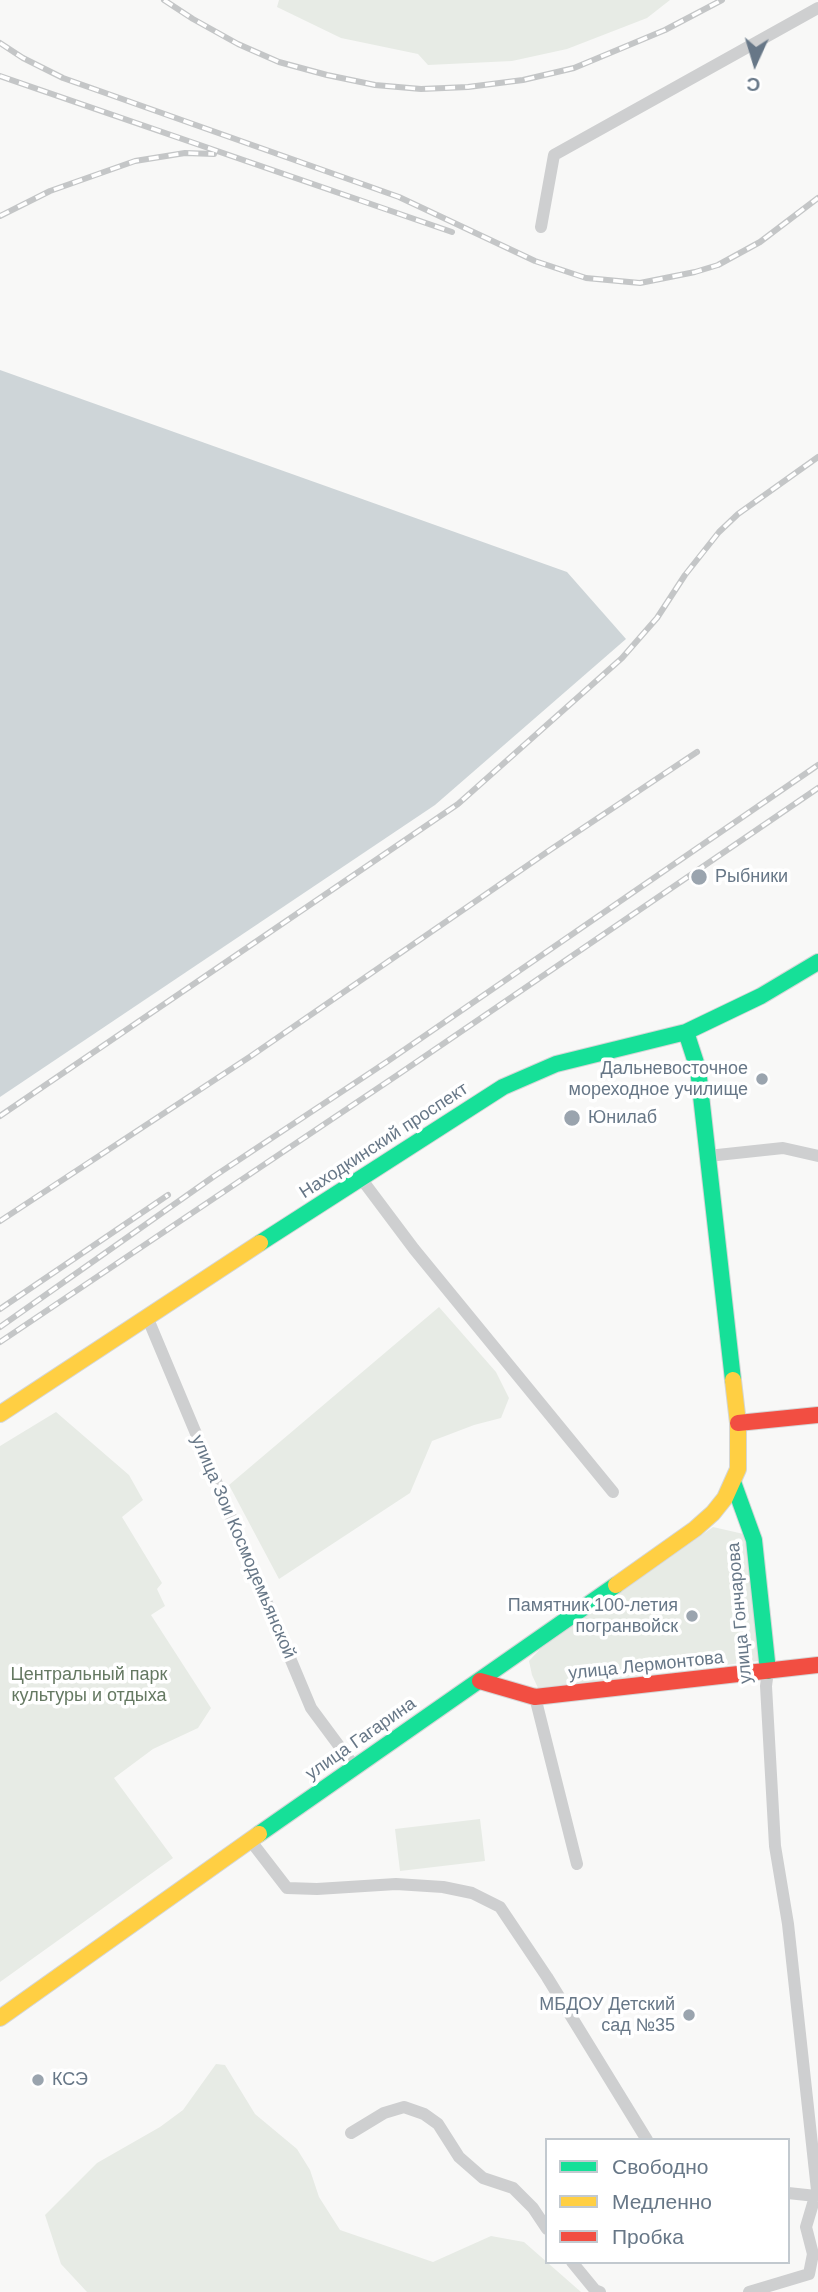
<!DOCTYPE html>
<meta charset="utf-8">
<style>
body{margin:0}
#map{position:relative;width:818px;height:2292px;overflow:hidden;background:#f8f8f7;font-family:Helvetica,sans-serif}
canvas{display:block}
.legend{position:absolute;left:545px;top:2138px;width:245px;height:126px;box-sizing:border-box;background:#fff;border:2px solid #c2c9cf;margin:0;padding:9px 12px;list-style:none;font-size:21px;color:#677787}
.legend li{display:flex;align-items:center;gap:14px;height:35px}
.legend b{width:35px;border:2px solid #c2c9cf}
.north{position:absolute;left:720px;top:28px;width:70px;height:70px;-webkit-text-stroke:5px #fff;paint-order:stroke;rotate:184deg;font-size:19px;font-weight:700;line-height:28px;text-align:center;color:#677787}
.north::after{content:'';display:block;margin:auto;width:24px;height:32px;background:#677787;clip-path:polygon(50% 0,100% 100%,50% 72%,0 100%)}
</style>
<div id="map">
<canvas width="818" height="2292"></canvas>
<ul class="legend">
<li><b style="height:9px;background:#16e098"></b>Свободно</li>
<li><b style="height:9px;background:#ffcf43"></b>Медленно</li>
<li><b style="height:9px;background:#f24e42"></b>Пробка</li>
</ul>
<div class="north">С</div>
</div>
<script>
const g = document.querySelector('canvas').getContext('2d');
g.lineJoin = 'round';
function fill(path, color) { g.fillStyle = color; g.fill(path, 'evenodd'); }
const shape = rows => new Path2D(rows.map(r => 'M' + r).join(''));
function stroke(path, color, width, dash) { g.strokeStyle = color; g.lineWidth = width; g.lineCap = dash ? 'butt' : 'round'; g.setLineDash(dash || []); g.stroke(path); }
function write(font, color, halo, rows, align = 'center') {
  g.font = font + ' Helvetica,sans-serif'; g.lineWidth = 7; g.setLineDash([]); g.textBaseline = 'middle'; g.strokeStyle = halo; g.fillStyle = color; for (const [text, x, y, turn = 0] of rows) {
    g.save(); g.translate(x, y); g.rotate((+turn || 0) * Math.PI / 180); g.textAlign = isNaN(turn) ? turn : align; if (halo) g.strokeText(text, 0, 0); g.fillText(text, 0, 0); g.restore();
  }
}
const green = shape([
 [279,0,670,0,647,18,567,49,512,61,428,65,418,54,341,38,277,7],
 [439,1307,496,1372,509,1398,501,1418,474,1425,432,1441,410,1493,279,1579,229,1485],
 [56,1412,129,1475,143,1500,122,1517,162,1583,157,1589,165,1606,151,1615,211,1708,198,1728,153,1749,114,1778,173,1858,0,1982,0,1446],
 [713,1527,748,1535,756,1607,758,1661,538,1688,532,1675,529,1661,540,1649],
 [480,1819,485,1861,400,1871,395,1829],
 [216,2064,225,2065,255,2114,297,2149,310,2170,319,2197,340,2230,433,2262,491,2236,524,2242,581,2292,87,2292,61,2264,45,2215,97,2163,160,2127,183,2110]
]);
const water = shape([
 [0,370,567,572,626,639,435,805,0,1097]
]);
const street = shape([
 [541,227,554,155,818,8],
 [708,1156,783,1148,818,1156],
 [360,1177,414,1249,613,1492],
 [148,1319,311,1708,354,1766],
 [535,1697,577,1864],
 [250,1840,287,1888,317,1889,396,1884,443,1887,472,1893,500,1907,547,1977,647,2140],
 [351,2133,384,2113,404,2107,424,2114,438,2124,459,2157,483,2178,513,2188,533,2208,547,2229],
 [788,2193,816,2196],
 [572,2262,595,2290,600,2292],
 [749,2292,809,2274,813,2254,806,2227,817,2190,788,1924,775,1846,766,1686,768,1671]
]);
const fast = shape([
 [686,1032,698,1069,733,1380],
 [260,1243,503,1087,556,1064,686,1032,761,996,818,962],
 [733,1482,754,1540,768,1671],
 [259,1834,616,1585]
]);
const slow = shape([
 [0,1414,260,1243],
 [616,1585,695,1529,713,1513,725,1498,738,1469,738,1423,733,1380],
 [0,2018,259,1834]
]);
const jam = shape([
 [738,1423,818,1415],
 [480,1681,535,1697,818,1665]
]);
const rail = shape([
 [164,0,193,19,238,44,279,62,327,75,375,85,421,89,468,87,523,80,574,68,665,30,722,0],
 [0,43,23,58,63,78,399,197,535,261,586,278,640,283,695,272,718,265,760,242,818,198],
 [0,76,452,232],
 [0,216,50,191,135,161,185,153,214,154],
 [0,1116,458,804,622,658,657,618,685,575,719,532,738,514,818,457],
 [0,1221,251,1056,550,850,697,752],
 [0,1309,168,1195],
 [0,1327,213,1177,388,1061,818,765],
 [0,1342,396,1076,818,788]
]);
const markers = [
 [699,877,9,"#9aa4ae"],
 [762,1079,7,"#9aa4ae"],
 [572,1118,9,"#9aa4ae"],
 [692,1616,7,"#9aa4ae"],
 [689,2015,7,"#9aa4ae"],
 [38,2080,7,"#9aa4ae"]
];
const poiNames = [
 ["Рыбники",715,877],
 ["Дальневосточное",748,1069,"right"],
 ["мореходное училище",748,1090,"right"],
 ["Юнилаб",588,1118],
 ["Памятник 100-летия",678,1606,"right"],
 ["погранвойск",678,1627,"right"],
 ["МБДОУ Детский",675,2005,"right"],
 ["сад №35",675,2026,"right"],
 ["КСЭ",52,2080]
];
const streetNames = [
 ["Находкинский проспект",384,1141,-33],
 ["улица Зои Космодемьянской",243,1547,67],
 ["улица Гончарова",740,1613,-95],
 ["улица Лермонтова",646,1666,-6],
 ["улица Гагарина",361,1739,-35]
];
const parkNames = [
 ["Центральный парк",89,1675],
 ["культуры и отдыха",89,1696]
];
fill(green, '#e7ebe5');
fill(water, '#ced5d8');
stroke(fast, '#d4d6d6', 18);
stroke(slow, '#d4d6d6', 18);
stroke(jam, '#d4d6d6', 18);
stroke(street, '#cecfd0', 12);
stroke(fast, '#16e098', 16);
stroke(slow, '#ffcf43', 16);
stroke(jam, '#f24e42', 16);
stroke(rail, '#c4c6c7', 6);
stroke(rail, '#fff', 3.5, [10]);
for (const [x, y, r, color] of markers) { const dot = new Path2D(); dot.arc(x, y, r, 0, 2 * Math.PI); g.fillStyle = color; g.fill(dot); stroke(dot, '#fff', 2.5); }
write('18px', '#677787', '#fff', poiNames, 'left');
write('18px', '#677787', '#fff', streetNames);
write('18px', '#657962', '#fff', parkNames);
</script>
